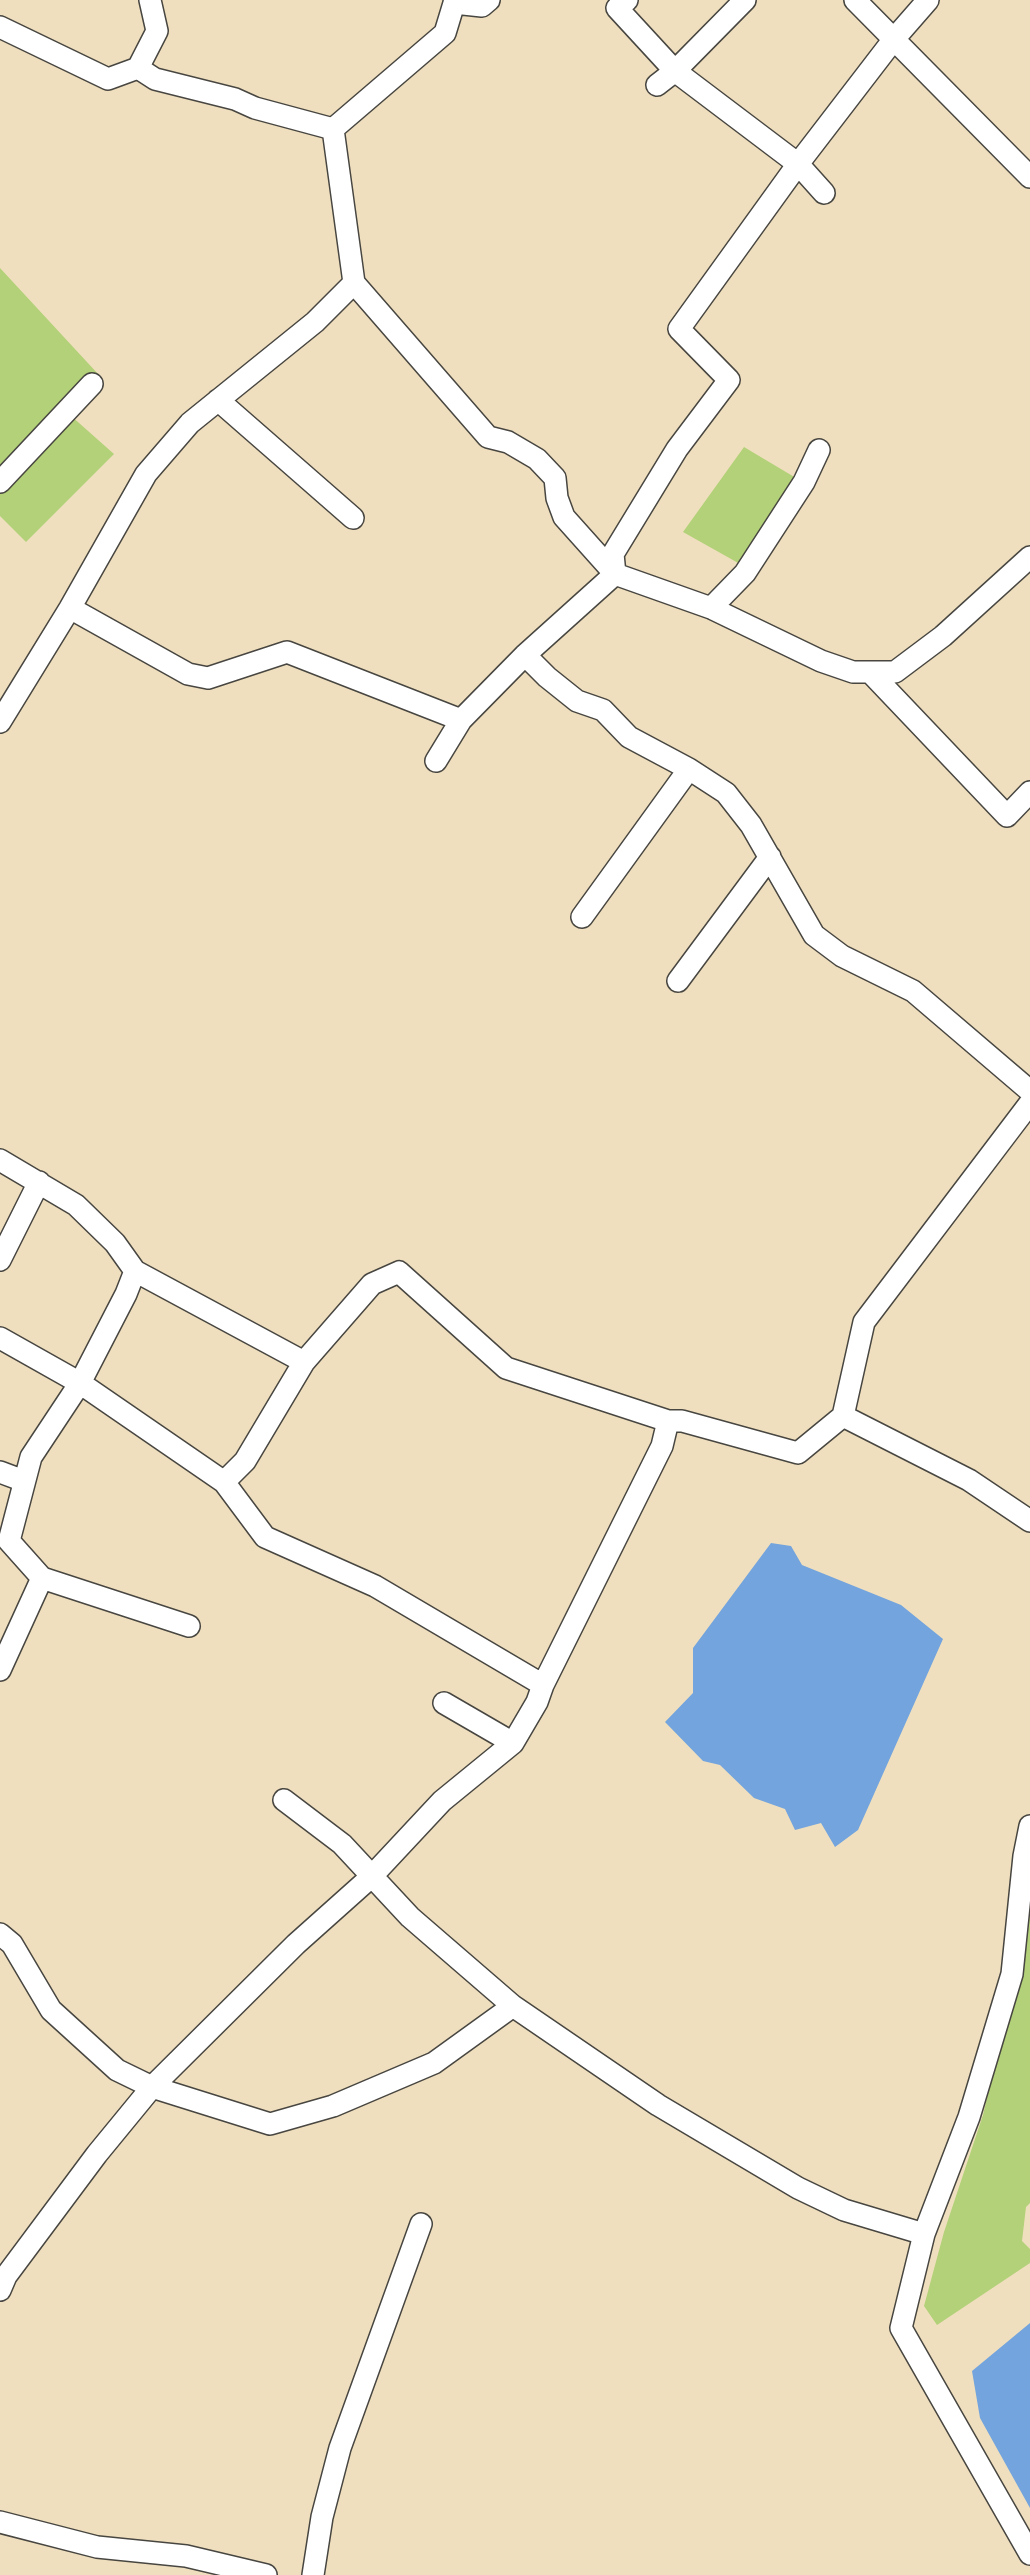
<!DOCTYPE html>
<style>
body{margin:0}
canvas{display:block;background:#efdfbe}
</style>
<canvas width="1030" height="2575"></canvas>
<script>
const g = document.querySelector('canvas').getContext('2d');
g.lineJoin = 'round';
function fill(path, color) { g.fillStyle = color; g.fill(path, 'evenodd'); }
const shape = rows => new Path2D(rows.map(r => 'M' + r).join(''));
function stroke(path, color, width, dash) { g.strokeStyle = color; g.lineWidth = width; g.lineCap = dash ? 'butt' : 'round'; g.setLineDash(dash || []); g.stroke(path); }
const green = shape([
 [0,268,99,375,61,407,114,454,26,542,0,516],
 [744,447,796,478,740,564,683,532],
 [1019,1910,1030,1913,1030,2203,1026,2207,1022,2241,1030,2249,1030,2263,937,2325,924,2306,944,2232,983,2115,1015,1976]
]);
const water = shape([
 [771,1543,791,1546,802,1565,901,1605,943,1639,858,1830,835,1847,821,1823,795,1830,785,1809,754,1798,720,1765,703,1761,665,1722,693,1693,693,1648],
 [1030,2323,1030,2508,980,2418,972,2371]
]);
const minor = shape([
 [627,0,617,8,675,71,798,164,824,193],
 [855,0,1030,177],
 [454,3,482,6,489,0],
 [0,27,108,79,138,68],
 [657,85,675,71,745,0],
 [333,129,445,33,455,0],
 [354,283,488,437,508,442,537,459,555,478,557,498,564,517,615,574,711,608,821,661,853,672,895,672,943,636,1030,557],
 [218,400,353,518],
 [0,482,92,384],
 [615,574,613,554,677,449,729,380,679,329,798,164,894,39,928,0],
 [70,608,188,674,208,678,287,652,461,720],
 [711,608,745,573,804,482,819,450],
 [525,655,547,677,577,701,603,710,629,737,689,769,726,793,751,825,814,935,842,956,913,991,1030,1091],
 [870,672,1007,816,1030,792],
 [0,722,70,608,146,474,190,423,315,322,354,283,333,129,255,108,235,99,155,79,138,68,157,31,150,0],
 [436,761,461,720,525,655,615,574],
 [582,917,689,769],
 [678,981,770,857],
 [0,1160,76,1205,115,1243,135,1271,126,1294,80,1383,31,1457,9,1541,42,1578,0,1670],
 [0,1260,39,1182],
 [135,1271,304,1362],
 [0,1338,80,1383,224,1482,265,1537,375,1586,543,1685],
 [843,1416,969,1480,1030,1521],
 [0,1472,24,1481],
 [224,1482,245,1461,304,1362,372,1284,399,1272,506,1368,668,1421,682,1421,798,1453,843,1416,864,1322,1030,1103],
 [42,1578,189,1626],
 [444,1703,513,1743],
 [284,1800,342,1844,410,1917,513,2006,658,2105,798,2188,844,2210,924,2234],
 [1030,1826,1024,1856,1012,1974,969,2117,924,2234,901,2328,1030,2554],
 [0,1934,12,1944,51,2010,117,2070,152,2087,270,2124,333,2106,434,2063,513,2006],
 [0,2290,6,2276,97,2154,152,2087,296,1944,371,1877,442,1801,513,1743,537,1702,543,1685,662,1446,668,1421],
 [0,2522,97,2547,186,2556,266,2575],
 [313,2575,322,2517,340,2448,421,2224]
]);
fill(green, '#b3d178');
fill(water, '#73a4dd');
stroke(minor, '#484641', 24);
stroke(minor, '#fff', 21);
</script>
